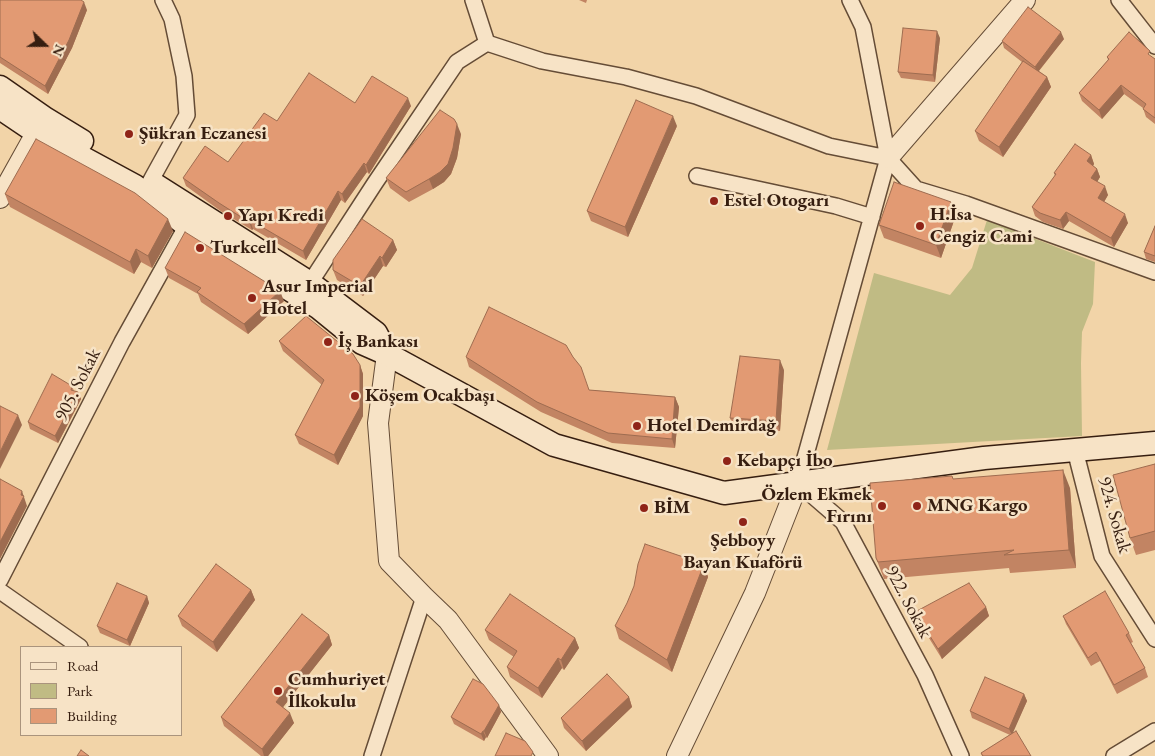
<!DOCTYPE html>
<meta charset="utf-8">
<style>
body{margin:0}
#map{position:relative;width:1155px;height:756px;overflow:hidden;background:#f2d4a8;font-family:"EB Garamond",serif}
canvas{display:block}
.legend{position:absolute;left:20px;top:646px;width:162px;height:90px;box-sizing:border-box;background:#f7e3c6;border:1px solid #aa947d;margin:0;padding:6px 9px;list-style:none;font-size:15px;color:#361e10}
.legend li{display:flex;align-items:center;gap:10px;height:25px}
.legend b{width:25px;border:1px solid #aa947d}
.north{position:absolute;left:20px;top:20px;width:50px;height:50px;-webkit-text-stroke:4px #f7e3c6;paint-order:stroke;rotate:112deg;font-size:14px;font-weight:700;line-height:20px;text-align:center;color:#361e10}
.north::after{content:'';display:block;margin:auto;width:18px;height:22px;background:#361e10;clip-path:polygon(50% 0,100% 100%,50% 72%,0 100%)}
</style>
<div id="map">
<canvas width="1155" height="756"></canvas>
<ul class="legend">
<li><b style="height:6px;background:#f7e3c6"></b>Road</li>
<li><b style="height:14px;background:#c0bb84"></b>Park</li>
<li><b style="height:14px;background:#e29a73"></b>Building</li>
</ul>
<div class="north">N</div>
</div>
<script>
const g = document.querySelector('canvas').getContext('2d');
g.lineJoin = 'round';
function fill(path, color) { g.fillStyle = color; g.fill(path, 'evenodd'); }
const shape = rows => new Path2D(rows.map(r => 'M' + r).join(''));
function stroke(path, color, width, dash) { g.strokeStyle = color; g.lineWidth = width; g.lineCap = dash ? 'butt' : 'round'; g.setLineDash(dash || []); g.stroke(path); }
function write(font, color, halo, rows, align = 'center') {
  g.font = font + ' "EB Garamond",serif'; g.lineWidth = 5; g.setLineDash([]); g.textBaseline = 'middle'; g.strokeStyle = halo; g.fillStyle = color; for (const [text, x, y, turn = 0] of rows) {
    g.save(); g.translate(x, y); g.rotate((+turn || 0) * Math.PI / 180); g.textAlign = isNaN(turn) ? turn : align; if (halo) g.strokeText(text, 0, 0); g.fillText(text, 0, 0); g.restore();
  }
}
const green = shape([
 [987,220,1095,262,1093,304,1082,332,1081,363,1082,436,827,450,874,273,950,295,972,268]
]);
const minor = shape([
 [473,0,487,43],
 [850,0,863,27,888,158,798,483,843,522,925,675,961,756],
 [1119,0,1155,46],
 [697,176,836,206,872,217],
 [150,182,187,115,184,76,172,19,163,0],
 [305,291,310,283,375,183,457,62,487,43,542,61,626,77,696,96,829,146,888,158,916,189,966,204,1155,272],
 [1075,450,1102,556,1155,639],
 [0,580,122,342,191,218],
 [0,591,80,647],
 [372,756,424,597],
 [1114,756,1155,731]
]);
const tertiary = shape([
 [888,158,1025,0],
 [0,198,30,144,46,119],
 [387,354,378,423,389,561,424,597,448,620,548,756],
 [677,756,755,593,798,483]
]);
const secondary = shape([
 [0,87,46,119,82,141],
 [0,108,37,133,135,186,186,225,319,308,362,343,387,354,554,445,724,493,984,458,1155,443],
 [154,184,310,283,376,333,387,354]
]);
const wall = shape([
 [0,0,87,10,72,48,48,94,0,63],
 [579,0,587,0,586,3],
 [940,38,935,82,901,78,898,72],
 [1064,39,1039,71,1047,77,1051,87,1003,157,979,141,975,131,1022,62,1004,48,1002,41],
 [1107,57,1152,57,1155,59,1155,124,1146,117,1143,108,1124,94,1102,119,1082,101,1079,93,1108,60],
 [355,103,411,106,369,174,367,172,345,203,341,200,306,260,253,229,252,230,222,212,186,186,183,178,228,162,277,121],
 [677,126,628,237,591,221,587,211],
 [461,134,457,158,451,174,444,182,433,189,409,202,390,188,386,178],
 [1091,155,1094,164,1093,166,1097,169,1100,177,1097,182,1108,195,1104,202,1128,223,1114,247,1069,221,1063,229,1043,222,1035,216,1032,207,1055,176,1054,173],
 [5,194,173,231,152,268,141,262,134,274,10,207],
 [951,202,956,215,941,258,884,238,879,225],
 [1155,226,1155,262,1146,259,1144,252],
 [393,240,397,250,386,267,383,266,363,296,337,280,333,270],
 [165,268,284,301,248,334,201,302,198,294,169,278],
 [279,341,360,365,363,374,363,416,338,465,299,444,295,435,322,385,283,351],
 [466,357,589,390,675,397,679,407,675,448,612,443,541,412,469,367],
 [784,370,780,431,734,428,730,418],
 [72,386,74,391,78,392,81,399,58,443,30,429,28,422],
 [1155,464,1155,550,1136,555,1130,538],
 [953,479,1070,488,1076,568,1010,573,1009,568,884,579,876,558],
 [704,564,708,577,672,672,619,639,615,626],
 [251,590,255,600,217,652,182,626,178,616],
 [147,596,149,603,130,646,100,633,97,626],
 [986,607,989,616,942,659,919,622,915,612],
 [1063,616,1129,633,1133,642,1131,643,1145,668,1148,677,1117,694,1100,661,1091,666,1066,624],
 [485,630,575,638,579,648,564,670,562,668,542,698,510,677,507,667,514,657,489,640],
 [329,635,332,645,283,707,294,723,268,756,261,756,224,726,221,717],
 [1024,694,1027,701,1012,733,1031,756,982,756,981,753,1010,735,972,718,970,711],
 [629,697,632,707,586,751,564,728,561,718],
 [499,705,501,712,487,738,486,737,484,741,454,724,451,717]
]);
const shadedWall = shape([
 [84,2,87,10,72,48,48,94,45,86],
 [937,31,940,38,935,82,933,75],
 [1061,32,1064,39,1037,73,1035,67],
 [1047,77,1051,87,1003,157,999,147],
 [1121,85,1124,94,1102,119,1099,110],
 [408,98,411,106,369,174,366,165],
 [673,116,677,126,628,237,625,227],
 [457,124,461,134,457,158,451,174,444,182,433,189,429,179],
 [1091,155,1094,164,1090,170,1087,161],
 [364,163,367,172,345,203,342,194],
 [1097,169,1100,177,1094,187,1091,178],
 [1105,186,1108,195,1101,207,1098,198],
 [338,191,341,200,306,260,303,251],
 [951,202,956,215,941,258,936,245],
 [1066,212,1069,221,1063,229,1060,220],
 [1125,214,1128,223,1114,247,1111,238],
 [168,219,173,231,152,268,148,256],
 [250,220,253,229,252,230,249,222],
 [393,240,397,250,386,267,382,258],
 [136,249,141,262,134,274,130,262],
 [380,256,383,266,363,296,360,286],
 [280,291,284,301,248,334,244,324],
 [780,360,784,370,780,431,776,421],
 [360,365,363,374,363,416,338,465,334,455],
 [78,392,81,399,58,443,55,436],
 [675,397,679,407,675,448,672,439],
 [18,415,22,425,0,469,0,452],
 [1063,470,1070,488,1076,568,1069,550],
 [22,491,27,506,0,559,0,542],
 [704,564,708,577,672,672,667,660],
 [251,590,255,600,217,652,213,642],
 [147,596,149,603,130,646,127,640],
 [986,607,989,616,942,659,938,649],
 [329,635,332,645,280,711,276,702],
 [575,638,579,648,564,670,561,660],
 [558,658,562,668,542,698,538,688],
 [1024,694,1027,701,1012,735,1009,729],
 [629,697,632,707,586,751,582,741],
 [499,705,501,712,487,738,484,731],
 [290,713,294,723,268,756,264,756,262,749],
 [483,731,486,737,484,741,481,734]
]);
const building = shape([
 [0,0,81,0,84,2,69,40,45,86,0,57,0,0],
 [1028,7,1061,32,1035,67,1002,41,1028,7],
 [903,28,937,31,933,75,898,72,903,28],
 [1129,32,1150,51,1148,54,1155,59,1155,118,1143,109,1146,104,1121,85,1099,110,1079,93,1109,59,1107,57,1129,32],
 [1023,61,1047,77,999,147,975,131,1023,61],
 [309,73,355,103,372,76,408,98,366,165,364,163,342,194,338,191,303,251,250,220,249,222,219,203,183,178,205,146,228,162,264,113,277,121,309,73],
 [636,100,673,116,625,227,587,211,636,100],
 [440,110,454,119,457,124,453,148,448,164,440,172,429,179,406,192,386,178,440,110],
 [36,139,135,193,168,219,148,256,136,249,130,262,5,194,36,139],
 [1075,144,1091,155,1087,161,1097,169,1091,178,1105,186,1098,198,1125,214,1111,238,1066,212,1060,220,1040,213,1032,207,1056,174,1054,173,1075,144],
 [894,182,951,202,936,245,879,225,894,182],
 [362,219,393,240,382,258,380,256,360,286,333,270,333,260,362,219],
 [1155,226,1155,256,1144,252,1155,226],
 [185,232,280,291,244,324,197,292,201,288,165,268,185,232],
 [489,307,566,345,573,357,581,367,589,390,675,397,672,439,608,433,537,402,466,357,489,307],
 [306,316,353,354,360,365,360,407,334,455,295,435,324,380,279,341,306,316],
 [740,356,780,360,776,421,730,418,740,356],
 [52,374,72,386,71,390,78,392,55,436,28,422,52,374],
 [0,406,18,415,0,452,0,406],
 [1155,464,1155,531,1130,538,1113,475,1155,464],
 [1063,470,1069,550,1004,555,1014,550,878,562,876,558,870,483,952,476,953,479,1063,470],
 [0,479,22,491,21,495,24,496,0,542,0,479],
 [645,544,704,564,667,660,615,626,627,603,634,586,638,564,645,544],
 [216,564,251,590,213,642,178,616,216,564],
 [117,583,147,596,127,640,97,626,117,583],
 [969,583,986,607,938,649,915,612,969,583],
 [1105,591,1129,633,1126,635,1145,668,1114,685,1096,652,1088,658,1063,616,1105,591],
 [510,594,575,638,561,660,558,658,538,688,507,667,517,651,485,630,510,594],
 [302,614,329,635,276,702,290,713,262,749,221,717,302,614],
 [607,674,629,697,582,741,561,718,607,674],
 [985,677,1024,694,1009,729,970,711,985,677],
 [473,679,483,684,499,705,484,731,483,731,481,734,451,717,473,679],
 [1016,731,1031,756,983,756,981,753,1016,731],
 [506,733,525,741,533,752,531,756,495,756,506,733],
 [81,750,89,756,77,756,81,750]
]);
const markers = [
 [129,134,5,"#8f2418"],
 [714,201,5,"#8f2418"],
 [228,216,5,"#8f2418"],
 [920,226,5,"#8f2418"],
 [200,248,5,"#8f2418"],
 [252,298,5,"#8f2418"],
 [328,342,5,"#8f2418"],
 [355,396,5,"#8f2418"],
 [637,426,5,"#8f2418"],
 [727,461,5,"#8f2418"],
 [882,506,5,"#8f2418"],
 [917,506,5,"#8f2418"],
 [644,508,5,"#8f2418"],
 [743,522,5,"#8f2418"],
 [278,691,5,"#8f2418"]
];
const poiNames = [
 ["Şükran Eczanesi",139,134],
 ["Estel Otogarı",724,201],
 ["H.İsa",930,215],
 ["Cengiz Cami",930,237],
 ["Yapı Kredi",238,216],
 ["Turkcell",210,248],
 ["Asur Imperial",262,287],
 ["Hotel",262,309],
 ["İş Bankası",338,342],
 ["Köşem Ocakbaşı",365,396],
 ["Hotel Demirdağ",647,426],
 ["Kebapçı İbo",737,461],
 ["Özlem Ekmek",872,495,"right"],
 ["Fırını",872,517,"right"],
 ["MNG Kargo",927,506],
 ["BİM",654,508],
 ["Şebboyy",743,541,"center"],
 ["Bayan Kuaförü",743,563,"center"],
 ["Cumhuriyet",288,680],
 ["İlkokulu",288,702]
];
const streetNames = [
 ["905. Sokak",78,385,-63],
 ["924. Sokak",1114,515,74],
 ["922. Sokak",908,602,62]
];
fill(green, '#c0bb84');
stroke(minor, '#654c36', 18);
stroke(tertiary, '#654c36', 22);
stroke(secondary, '#361e10', 25);
stroke(minor, '#f7e3c6', 15);
stroke(tertiary, '#f7e3c6', 20);
stroke(secondary, '#f7e3c6', 22);
fill(wall, '#c28463');
fill(shadedWall, '#9e6c50');
fill(building, '#e29a73');
stroke(building, '#9e6c50', 1);
for (const [x, y, r, color] of markers) { const dot = new Path2D(); dot.arc(x, y, r, 0, 2 * Math.PI); g.fillStyle = color; g.fill(dot); stroke(dot, '#f7e3c6', 2); }
write('bold 19px', '#361e10', '#f7e3c6', poiNames, 'left');
write('19px', '#361e10', '#f7e3c6', streetNames);
</script>
